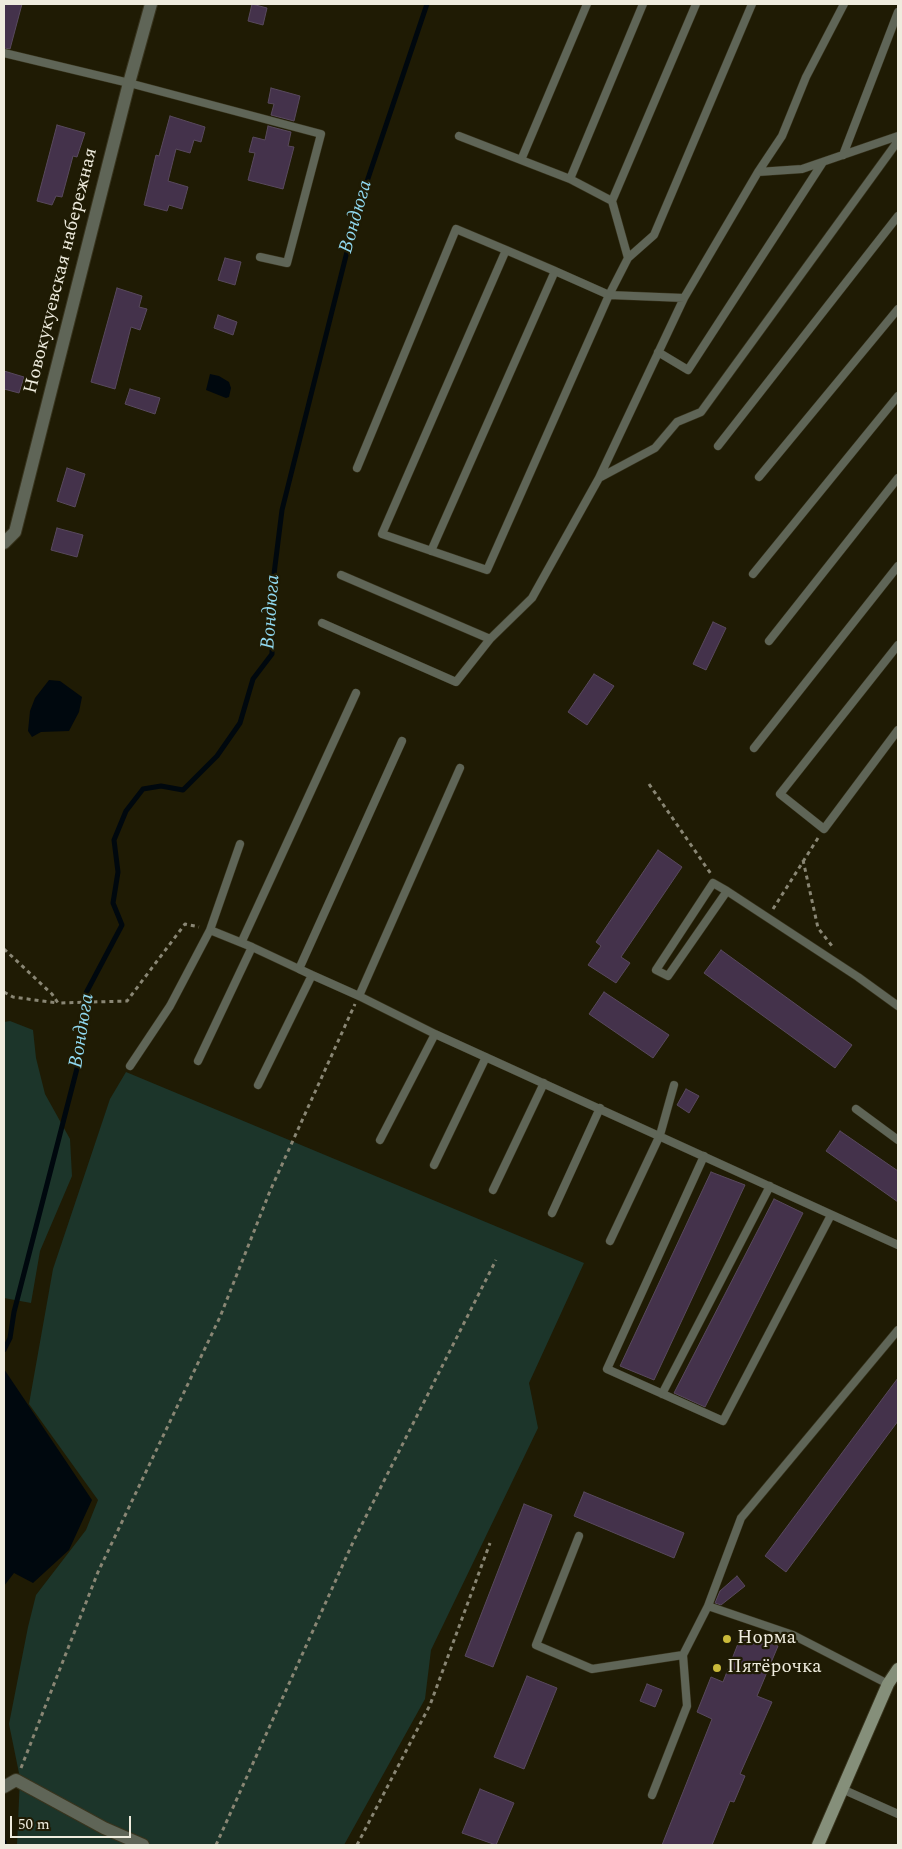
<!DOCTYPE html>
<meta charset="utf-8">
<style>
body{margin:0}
#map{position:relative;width:902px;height:1849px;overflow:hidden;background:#1f1b04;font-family:Spectral,serif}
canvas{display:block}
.frame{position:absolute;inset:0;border:5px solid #efecde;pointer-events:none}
.scale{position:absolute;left:10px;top:1816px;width:121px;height:22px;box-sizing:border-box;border:2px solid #efecde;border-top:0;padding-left:6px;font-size:15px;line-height:18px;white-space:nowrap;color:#efecde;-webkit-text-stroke:4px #1f1b04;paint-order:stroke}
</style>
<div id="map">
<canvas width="902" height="1849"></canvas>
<div class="frame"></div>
<div class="scale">50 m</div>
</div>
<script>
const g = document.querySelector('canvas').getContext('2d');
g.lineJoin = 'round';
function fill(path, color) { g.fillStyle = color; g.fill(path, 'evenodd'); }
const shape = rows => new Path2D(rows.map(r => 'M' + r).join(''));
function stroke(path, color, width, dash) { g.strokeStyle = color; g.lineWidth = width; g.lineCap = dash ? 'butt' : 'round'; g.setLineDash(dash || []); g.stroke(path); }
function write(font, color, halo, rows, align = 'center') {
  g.font = font + ' Spectral,serif'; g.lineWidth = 4.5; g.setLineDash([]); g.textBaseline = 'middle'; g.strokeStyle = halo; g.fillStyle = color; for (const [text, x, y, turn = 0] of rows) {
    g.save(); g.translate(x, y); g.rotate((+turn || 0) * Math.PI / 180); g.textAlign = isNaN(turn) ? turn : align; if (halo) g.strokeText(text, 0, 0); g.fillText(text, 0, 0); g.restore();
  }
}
const green = shape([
 [10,1021,33,1030,36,1058,45,1094,70,1139,72,1176,40,1251,31,1303,4,1298,4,1022],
 [126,1072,584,1263,529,1383,538,1428,431,1650,425,1699,344,1845,17,1845,20,1778,9,1724,28,1627,36,1595,86,1530,98,1500,29,1404,53,1269,110,1099]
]);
const water = shape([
 [210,374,219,376,229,382,231,388,229,397,226,398,206,390],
 [49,680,60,681,82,697,79,712,69,731,41,732,32,737,28,731,30,711,35,698],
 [4,1369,92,1500,69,1550,33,1583,14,1573,4,1586]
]);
const stream = shape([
 [4,1350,10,1338,14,1312,81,1053,86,993,122,925,113,903,118,872,114,840,126,811,143,789,161,786,183,790,217,756,240,723,253,679,272,654,272,590,282,510,358,208,427,4],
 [4,1842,4,1845]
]);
const building = shape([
 [4,4,22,4,10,49,4,48,4,4],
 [252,4,267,8,263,25,248,21,252,4],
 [271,88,300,96,294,121,271,115,274,104,268,103,271,88],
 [170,116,205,127,201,142,194,140,190,153,176,149,168,181,188,187,182,209,169,205,167,211,144,205,156,155,159,156,170,116],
 [57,125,85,133,77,157,73,156,62,197,56,196,52,205,37,201,57,125],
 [268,126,291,132,288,146,294,147,283,189,248,180,255,153,249,152,253,137,265,140,268,126],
 [225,258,241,262,235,285,218,280,225,258],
 [117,288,142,296,139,307,147,309,140,330,131,327,115,389,91,382,117,288],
 [218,315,237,322,233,335,214,328,218,315],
 [4,371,24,377,19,393,4,389,4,371],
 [130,389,160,398,155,414,125,404,130,389],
 [67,468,85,474,75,507,57,501,67,468],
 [57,528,83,535,77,557,51,550,57,528],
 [713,622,726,628,706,670,693,664,713,622],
 [594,674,614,686,587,725,568,712,594,674],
 [658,850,682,867,621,957,630,963,616,983,588,965,601,946,596,942,658,850],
 [721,950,852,1045,835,1068,704,973,721,950],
 [604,992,669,1035,653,1058,589,1014,604,992],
 [686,1089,699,1096,689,1113,677,1105,686,1089],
 [840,1131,898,1171,898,1202,826,1151,840,1131],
 [711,1172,745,1185,654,1380,620,1366,711,1172],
 [774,1199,803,1213,705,1407,674,1393,774,1199],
 [898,1378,898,1421,786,1572,765,1556,898,1378],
 [584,1492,684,1533,674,1558,574,1516,584,1492],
 [524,1504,552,1515,493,1667,465,1656,524,1504],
 [737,1576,745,1586,721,1605,715,1603,720,1591,737,1576],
 [743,1631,778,1646,757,1696,772,1702,740,1774,745,1776,734,1802,730,1801,712,1845,662,1845,712,1719,697,1712,711,1677,723,1682,743,1631],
 [527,1676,557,1688,524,1769,494,1757,527,1676],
 [647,1684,662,1690,655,1707,640,1701,647,1684],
 [480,1789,514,1803,496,1845,462,1833,480,1789]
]);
const path = shape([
 [649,784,711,874],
 [803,860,818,928,832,946],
 [773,909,818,838],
 [4,949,52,994,58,1003,127,1001,185,924,199,927],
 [4,992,13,997,57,1003],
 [21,1768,98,1572,220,1317,270,1191,355,1004],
 [216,1845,354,1540,496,1260],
 [357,1845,430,1705,490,1543]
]);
const service = shape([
 [587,4,521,160,570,179,643,4],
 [844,4,806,77,782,136,758,172,802,169,898,136],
 [4,53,129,83,321,134,287,263,260,257],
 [459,136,521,160],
 [843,155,898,12],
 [612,201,696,4],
 [628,258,654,235,752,4],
 [555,271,609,295,684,298,758,172],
 [658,352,688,370,823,162],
 [718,446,898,216],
 [357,468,456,229,506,250,382,534,487,570,609,295,628,258,612,201,570,179],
 [759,477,898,309],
 [599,478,655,448,677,422,701,412,898,141],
 [431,551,555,271,506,250],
 [753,574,898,396],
 [341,575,490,639],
 [322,623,456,682,490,639,532,598,599,478,684,298],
 [769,641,898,478],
 [898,645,780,794,824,829,898,730],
 [754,748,898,566],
 [727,891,668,976,656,970,713,883,727,891,858,977,898,1006],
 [210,930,240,844],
 [242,941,356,693],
 [252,947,299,969],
 [312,975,359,996,460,768],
 [359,996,435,1034,898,1245],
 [130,1066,170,1006,210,930,252,947,198,1061],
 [258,1085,312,975,299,969,402,741],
 [856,1109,898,1140],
 [380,1140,435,1034],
 [704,1156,607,1369,723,1421,831,1215],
 [434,1165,486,1057],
 [493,1190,544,1083],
 [552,1213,600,1108],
 [610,1241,660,1135,674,1085],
 [662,1394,770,1186],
 [579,1536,536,1645,592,1669,683,1655,708,1606],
 [888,1684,793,1635,708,1606,741,1518,898,1330],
 [842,1789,898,1814],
 [652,1795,687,1706,683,1655]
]);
const minor = shape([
 [4,543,15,532,129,83,151,4],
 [4,1787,16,1780,104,1828,143,1845]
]);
const secondary = shape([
 [818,1845,888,1684,898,1669]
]);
const markers = [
 [727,1639,5,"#caba3a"],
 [717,1668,5,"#caba3a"]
];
const streetNames = [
 ["Новокукуевская набережная",62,271,-76]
];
const poiNames = [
 ["Норма",737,1639],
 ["Пятёрочка",727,1668]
];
const waterNames = [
 ["Вондюга",357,217,-74],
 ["Вондюга",272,612,-86],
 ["Вондюга",83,1031,-81]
];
fill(green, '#1c352a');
fill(water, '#00080e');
stroke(stream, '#00080e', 5);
fill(building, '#44324b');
stroke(building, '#58495d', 1);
stroke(service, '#38341e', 9);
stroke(minor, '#38341e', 14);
stroke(secondary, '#38341e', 14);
stroke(path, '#898674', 3, [4, 4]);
stroke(service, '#5f6557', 8);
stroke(minor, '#5f6557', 12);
stroke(secondary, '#858f7a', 12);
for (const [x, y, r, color] of markers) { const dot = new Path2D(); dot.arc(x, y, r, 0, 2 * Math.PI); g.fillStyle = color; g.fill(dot); stroke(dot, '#1f1b04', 2); }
write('19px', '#efecde', '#1f1b04', streetNames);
write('19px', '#efecde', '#1f1b04', poiNames, 'left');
write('italic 20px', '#90d8ef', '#1f1b04', waterNames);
</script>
